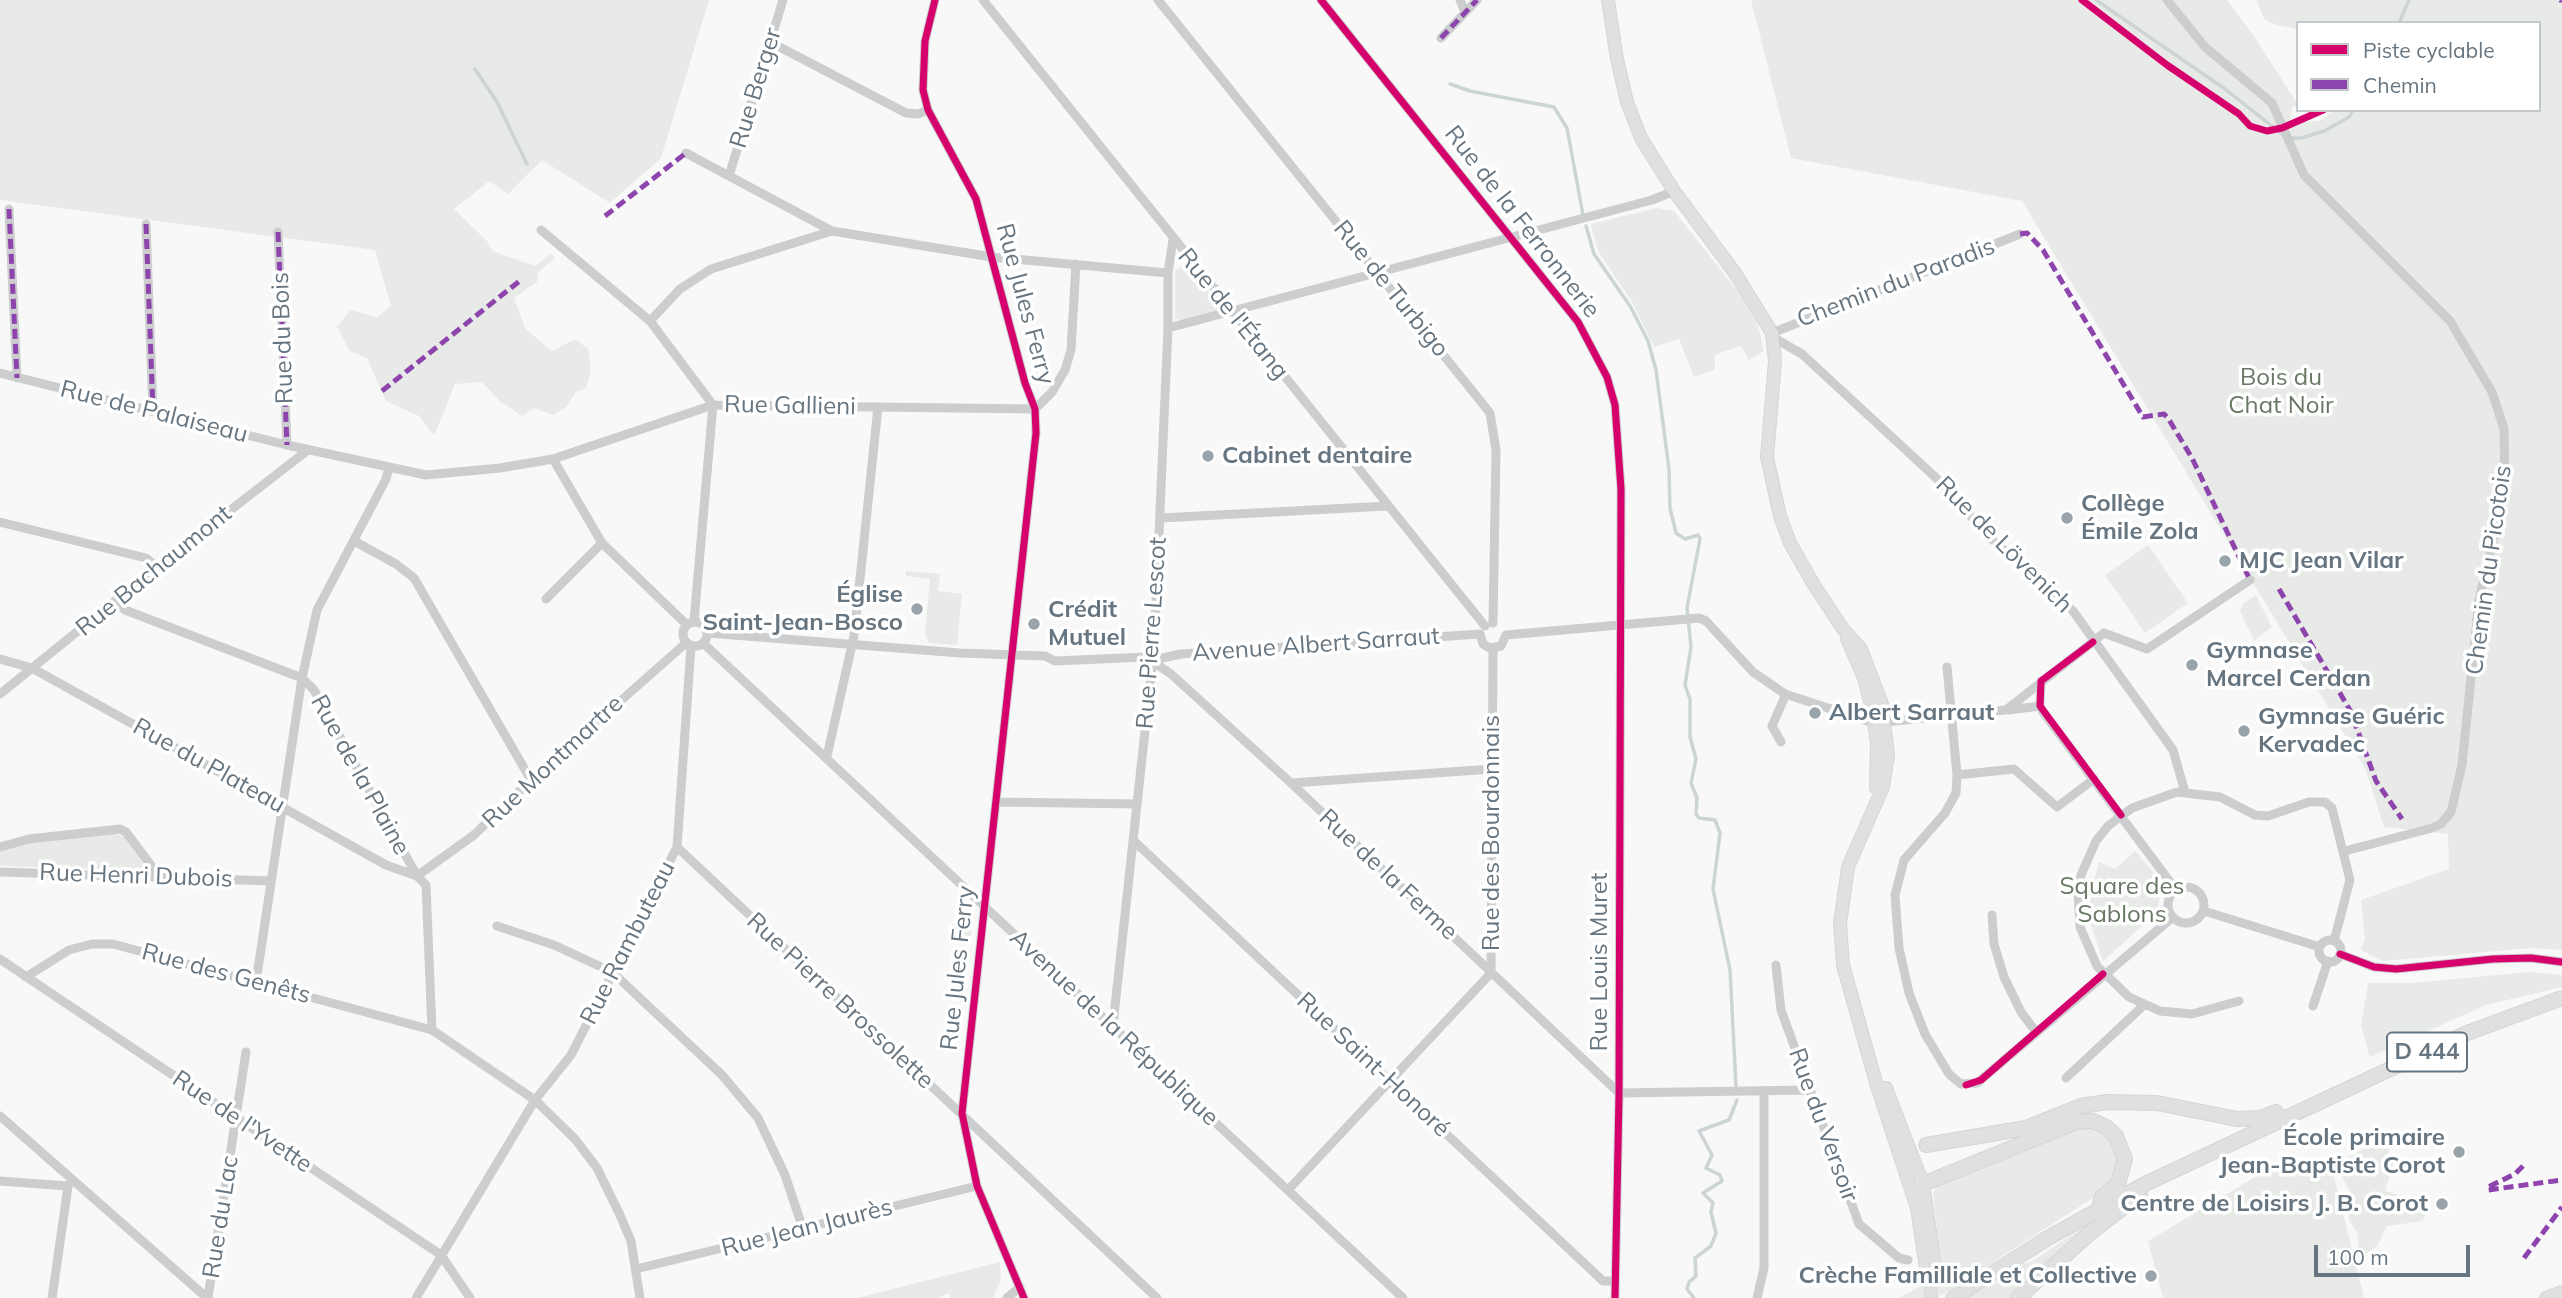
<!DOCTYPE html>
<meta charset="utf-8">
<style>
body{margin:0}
#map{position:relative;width:2562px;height:1298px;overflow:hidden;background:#f8f8f8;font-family:Mulish,sans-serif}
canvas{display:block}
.legend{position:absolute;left:2296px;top:21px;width:245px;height:91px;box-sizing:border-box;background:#fff;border:2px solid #c2c8cc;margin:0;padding:9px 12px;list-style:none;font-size:21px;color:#667580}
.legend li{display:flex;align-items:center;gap:14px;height:35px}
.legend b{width:35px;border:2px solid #c2c8cc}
.scale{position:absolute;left:2314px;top:1245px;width:156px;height:32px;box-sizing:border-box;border:4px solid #667580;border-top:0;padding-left:9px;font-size:21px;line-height:24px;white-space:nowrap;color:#667580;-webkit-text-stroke:5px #fff;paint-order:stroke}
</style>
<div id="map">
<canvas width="2562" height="1298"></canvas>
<ul class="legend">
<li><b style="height:9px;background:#d6006c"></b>Piste cyclable</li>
<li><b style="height:9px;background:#8e44ad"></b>Chemin</li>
</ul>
<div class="scale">100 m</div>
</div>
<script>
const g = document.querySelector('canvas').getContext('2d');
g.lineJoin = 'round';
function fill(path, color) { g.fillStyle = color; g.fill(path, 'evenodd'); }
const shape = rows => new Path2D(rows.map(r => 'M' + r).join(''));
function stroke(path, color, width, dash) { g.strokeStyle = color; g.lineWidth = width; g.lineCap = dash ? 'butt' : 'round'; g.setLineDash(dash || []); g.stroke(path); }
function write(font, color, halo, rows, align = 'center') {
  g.font = font + ' Mulish,sans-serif'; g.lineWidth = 7; g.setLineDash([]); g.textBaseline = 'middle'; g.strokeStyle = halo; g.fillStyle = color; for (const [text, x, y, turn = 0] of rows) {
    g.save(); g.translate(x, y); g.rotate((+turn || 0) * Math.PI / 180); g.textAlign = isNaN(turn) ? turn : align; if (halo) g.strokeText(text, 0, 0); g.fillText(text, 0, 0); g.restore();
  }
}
const green = shape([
 [0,0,709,0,661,158,610,203,542,160,508,194,489,181,454,209,487,241,492,251,535,266,551,253,555,258,538,272,537,282,514,298,525,328,552,351,575,339,588,349,591,371,586,388,576,392,566,407,553,415,534,408,522,416,501,402,482,382,455,384,434,436,419,416,386,401,367,358,350,351,337,327,350,310,377,317,391,306,375,250,0,200],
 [1751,0,2227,0,2254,36,2298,105,2292,107,2290,122,2319,121,2336,110,2539,110,2539,23,2298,23,2298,29,2276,25,2265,20,2256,0,2562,0,2562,950,2531,948,2383,961,2361,950,2365,939,2361,900,2449,869,2448,834,2384,827,2365,768,2022,201,1791,158],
 [1657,208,1674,211,1743,298,1758,325,1764,351,1749,360,1741,346,1731,349,1715,355,1715,370,1694,377,1679,339,1654,347,1632,302,1598,251,1591,224],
 [1183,265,1189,268,1220,305,1218,311,1181,320,1175,318,1175,271],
 [2148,545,2188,603,2145,633,2105,575],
 [906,571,940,574,938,591,962,594,957,645,929,643,925,633,930,579,906,576],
 [2256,595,2272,627,2254,641,2240,611,2243,604],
 [110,832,125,837,146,864,145,870,0,866,0,851,30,842],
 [2135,851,2162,882,2157,913,2103,961,2086,910,2099,862,2115,869],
 [954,923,972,923,970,942,953,939],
 [2529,972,2562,975,2562,987,2486,1005,2370,1057,2361,1026,2368,983,2412,983],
 [2080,1124,2106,1133,2121,1160,2116,1178,2102,1192,1939,1297,1940,1255,1933,1193,1937,1185],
 [2393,1133,2387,1159,2394,1161,2385,1191,2429,1204,2423,1221,2387,1226,2377,1246,2364,1255,2358,1247,2358,1235,2349,1220,2350,1192,2336,1164],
 [2328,1166,2332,1168,2364,1298,2163,1298,2148,1241,2260,1174],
 [2106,1212,2013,1298,1964,1298,2005,1272,2034,1260],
 [1000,1262,1001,1279,993,1298,951,1298,949,1293,938,1298,857,1298],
 [1925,1284,1925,1298,1898,1298]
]);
const stream = shape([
 [2096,0,2225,89,2287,138,2301,138,2324,131,2349,117,2353,110],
 [2399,23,2409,0],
 [475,69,497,102,527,164],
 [1450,84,1470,91,1554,107,1567,128,1583,215],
 [1586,226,1594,254,1630,306,1648,341,1656,370,1669,469,1670,508,1676,533,1685,539,1698,535,1700,539,1687,608,1691,647,1685,685,1690,699,1690,737,1696,759,1691,783,1697,798,1696,814,1699,818,1715,820,1720,833,1713,889,1730,970,1736,1086],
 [1694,1298,1687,1289,1689,1282,1696,1276,1695,1258,1711,1246,1716,1233,1711,1212,1713,1203,1703,1193,1722,1181,1720,1175,1706,1168,1712,1155,1699,1131,1729,1120,1737,1100]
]);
const street = shape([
 [935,0,925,41,923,90,928,110,976,199,1025,383,1035,409,1036,433,962,1113,977,1186,1024,1298],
 [983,0,1485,626],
 [1158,0,1490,413,1496,450,1493,623],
 [1321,0,1578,322,1607,377,1615,405,1621,489,1619,1097,1615,1298],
 [1460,0,1465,12],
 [2167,0,2205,47,2272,103,2304,175,2450,321,2492,392,2504,429,2505,492,2479,600,2462,765,2451,812,2441,824,2432,828,2345,851],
 [1441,38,1477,0],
 [770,42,906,113,918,114,928,110],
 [686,153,832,231],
 [729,176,783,0],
 [9,209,17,378],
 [146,224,153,411],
 [541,230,650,321,713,405,694,621],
 [278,232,287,445],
 [650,321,680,289,711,269,832,231,992,257,1168,273],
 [1168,328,1652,200,1674,191],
 [1772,333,2020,234],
 [1774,338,1802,354,1947,488,1986,534,2073,611,2173,750,2185,792],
 [0,373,287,445,426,475,500,468,553,459,713,405,1035,409],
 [1035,409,1052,392,1065,370,1071,350,1076,264],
 [553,459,602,543,686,624],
 [1161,518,1387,506],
 [0,522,146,558,157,567],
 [354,541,396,564,414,578,531,780],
 [546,599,602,543],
 [115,602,125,610,302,678,314,690,417,876,426,885,432,1030],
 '683 634a12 12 0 1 1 24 0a12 12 0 1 1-24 0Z',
 [708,633,960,653,1045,656,1055,661,1146,657,1171,674,1291,783,1619,1093,1810,1090],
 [1480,634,1483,644,1490,648,1501,646,1506,635],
 [1506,635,1699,618,1706,621,1753,672,1785,694,1874,723,2006,710,2104,633,2147,649,2250,580],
 [703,643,1403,1298],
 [0,659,32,668,386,865,417,876,474,835,531,780,686,643],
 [1153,660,1181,654,1480,634],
 [1947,667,1957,775,1956,793,1945,813,1904,860,1895,895,1899,948,1909,993,1925,1034,1949,1074,1961,1084,1977,1083,2173,917],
 [2041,681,2040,706,2043,712,2176,890],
 [0,694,157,567,308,450],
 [2008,710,2040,706],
 [1781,742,1772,726,1786,694],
 [827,756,854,636,878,407],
 [1957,775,2014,769,2057,807,2094,779],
 [1291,783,1493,769],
 [996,802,1137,804],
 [1134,841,1603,1281,1615,1281],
 [0,847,29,839,120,829,126,832,159,876],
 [677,847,1157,1298],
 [0,872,271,881],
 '2168 905a18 18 0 1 1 36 0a18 18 0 1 1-36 0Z',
 [2204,911,2320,947],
 [1992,915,1994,944,2004,977,2021,1012,2036,1032],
 [497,926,554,945,612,972,722,1075,758,1118,785,1175,803,1229],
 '2319 951a11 11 0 1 1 22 0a11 11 0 1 1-22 0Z',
 [2340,954,2374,967,2396,969,2493,959,2531,958,2562,962],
 [0,959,441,1255,470,1298],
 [1776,965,1781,1010,1859,1224,1899,1258,1908,1260],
 [26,977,69,950,92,944,113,944,432,1030,535,1100,575,1139,597,1168,620,1215,631,1241,640,1298],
 [256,982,302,678,317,610,386,479,389,468],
 [2239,1001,2192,1014,2160,1011,2129,997,2097,966,2080,927,2078,893,2081,875,2096,841,2108,826,2132,808,2177,792,2220,797,2255,815,2268,816,2309,802,2325,802,2332,808,2350,880,2334,941],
 [2313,1006,2328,961],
 [1113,1025,1154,648,1168,328,1168,273,1173,240],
 [2066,1078,2144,1005],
 [0,1116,207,1298],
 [0,1181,68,1186],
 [1288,1190,1491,973,1493,648],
 [636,1269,977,1186],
 [52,1298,68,1186,72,1181],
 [208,1298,246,1052],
 [416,1298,535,1100,571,1055,677,847,691,646],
 [1007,1298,1020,1287],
 [1757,1298,1764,1268,1764,1092]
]);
const secondary = shape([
 [1608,0,1617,59,1627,102,1641,138,1674,191,1735,273,1772,333,1775,361,1767,457,1780,516,1790,543,1814,585,1843,629,1861,649,1882,704,1888,755,1883,787,1848,867,1840,924,1843,965,1877,1086,1917,1208,1927,1275,1932,1280],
 [1847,639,1864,678,1872,708,1877,743,1876,788],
 [1886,1088,1923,1184,1936,1272,1932,1280,1931,1298],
 [2546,1298,2562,1292]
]);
const primary = shape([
 [1926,1145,2026,1128,2081,1106,2107,1102,2157,1103,2237,1119,2261,1118,2276,1112],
 [1923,1184,2076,1122,2093,1121,2106,1127,2116,1136,2125,1159,2118,1184,2102,1197,2100,1204],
 [1953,1298,2048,1238,2145,1184,2467,1033,2562,998],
 [2018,1298,2090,1233,2140,1195]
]);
const quiet = shape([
 [2561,0,2562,2],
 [1441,38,1477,0],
 [9,209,17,378],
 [605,216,686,153],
 [146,224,153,411],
 [278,232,287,445],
 [2020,234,2027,233,2043,250,2143,417,2164,414,2168,418,2192,458,2250,580],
 [382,391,522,279],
 [2279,589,2351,712,2376,781,2402,819],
 [2523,1166,2515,1174,2488,1187,2488,1190,2562,1180],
 [2524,1258,2562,1207]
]);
const cycleway = shape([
 [935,0,925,41,923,90,928,110,976,199,1025,383,1035,409,1036,433,962,1113,977,1186,1024,1298],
 [1321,0,1578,322,1607,377,1615,405,1621,489,1619,1097,1615,1298],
 [2082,0,2167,65,2239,114,2250,126,2267,131,2282,128,2323,110],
 [2093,642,2041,681,2040,706,2121,815],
 [2340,954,2374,967,2396,969,2493,959,2531,958,2562,962],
 [1966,1085,1981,1080,2103,974]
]);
const markers = [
 [1208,456,7,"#99a3aa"],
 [2067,518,7,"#99a3aa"],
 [2225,561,7,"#99a3aa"],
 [917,609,7,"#99a3aa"],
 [1034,624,7,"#99a3aa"],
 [2192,665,7,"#99a3aa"],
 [1815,713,7,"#99a3aa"],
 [2244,731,7,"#99a3aa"],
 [2459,1152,7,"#99a3aa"],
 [2442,1204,7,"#99a3aa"],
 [2151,1276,7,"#99a3aa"]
];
const shields = [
 [2427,1052,80]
];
const shieldNames = [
 ["D 444",2427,1052]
];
const streetNames = [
 ["Rue Berger",756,88,-73],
 ["Rue de la Ferronnerie",1522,222,52],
 ["Chemin du Paradis",1896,283,-21],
 ["Rue de Turbigo",1391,289,51],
 ["Rue Jules Ferry",1025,304,75],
 ["Rue de l'Étang",1233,314,51],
 ["Rue du Bois",283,338,-92],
 ["Rue Gallieni",790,406,1],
 ["Rue de Palaiseau",154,412,14],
 ["Rue de Lövenich",2004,545,45],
 ["Chemin du Picotois",2489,570,-82],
 ["Rue Bachaumont",154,571,-39],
 ["Rue Pierre Lescot",1152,633,-86],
 ["Avenue Albert Sarraut",1316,645,-4],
 ["Rue Montmartre",553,762,-43],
 ["Rue du Plateau",209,766,29],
 ["Rue de la Plaine",360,775,61],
 ["Rue des Bourdonnais",1492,833,-90],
 ["Rue de la Ferme",1388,875,43],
 ["Rue Henri Dubois",136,876,2],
 ["Rue Rambuteau",628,943,-63],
 ["Rue Louis Muret",1600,962,-90],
 ["Rue Jules Ferry",958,968,-84],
 ["Rue des Genêts",226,974,15],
 ["Rue Pierre Brossolette",840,1001,43],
 ["Avenue de la République",1114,1028,43],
 ["Rue Saint-Honoré",1373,1065,43],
 ["Rue de l'Yvette",242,1122,34],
 ["Rue du Versoir",1823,1125,70],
 ["Rue du Lac",221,1217,-81],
 ["Rue Jean Jaurès",807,1228,-14]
];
const parkNames = [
 ["Bois du",2281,378],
 ["Chat Noir",2281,406],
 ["Square des",2122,887],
 ["Sablons",2122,915]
];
const poiNames = [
 ["Cabinet dentaire",1222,456],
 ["Collège",2081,504],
 ["Émile Zola",2081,532],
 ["MJC Jean Vilar",2239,561],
 ["Église",903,595,"right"],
 ["Saint-Jean-Bosco",903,623,"right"],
 ["Crédit",1048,610],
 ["Mutuel",1048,638],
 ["Gymnase",2206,651],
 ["Marcel Cerdan",2206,679],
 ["Albert Sarraut",1829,713],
 ["Gymnase Guéric",2258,717],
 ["Kervadec",2258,745],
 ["École primaire",2445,1138,"right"],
 ["Jean-Baptiste Corot",2445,1166,"right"],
 ["Centre de Loisirs J. B. Corot",2428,1204,"right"],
 ["Crèche Familliale et Collective",2137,1276,"right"]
];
fill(green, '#e7eae6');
stroke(stream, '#cdd4d6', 3.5);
stroke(secondary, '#d4d5d6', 14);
stroke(primary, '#d4d5d6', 16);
stroke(street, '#cbcdce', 9);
stroke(secondary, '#dfe0e1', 12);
stroke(primary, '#dfe0e1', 14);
stroke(quiet, '#8e44ad', 5, [10, 5]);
stroke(cycleway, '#d6006c', 7);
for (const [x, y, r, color] of markers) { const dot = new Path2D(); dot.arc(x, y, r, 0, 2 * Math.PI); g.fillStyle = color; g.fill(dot); stroke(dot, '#fff', 2.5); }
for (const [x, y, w] of shields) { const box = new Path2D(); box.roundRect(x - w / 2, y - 19.5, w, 39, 5); g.fillStyle = '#fff'; g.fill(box); stroke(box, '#667580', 2); }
write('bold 23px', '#667580', null, shieldNames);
write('24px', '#667580', '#fff', streetNames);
write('24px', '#697865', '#fff', parkNames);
write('bold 24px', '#667580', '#fff', poiNames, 'left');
</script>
